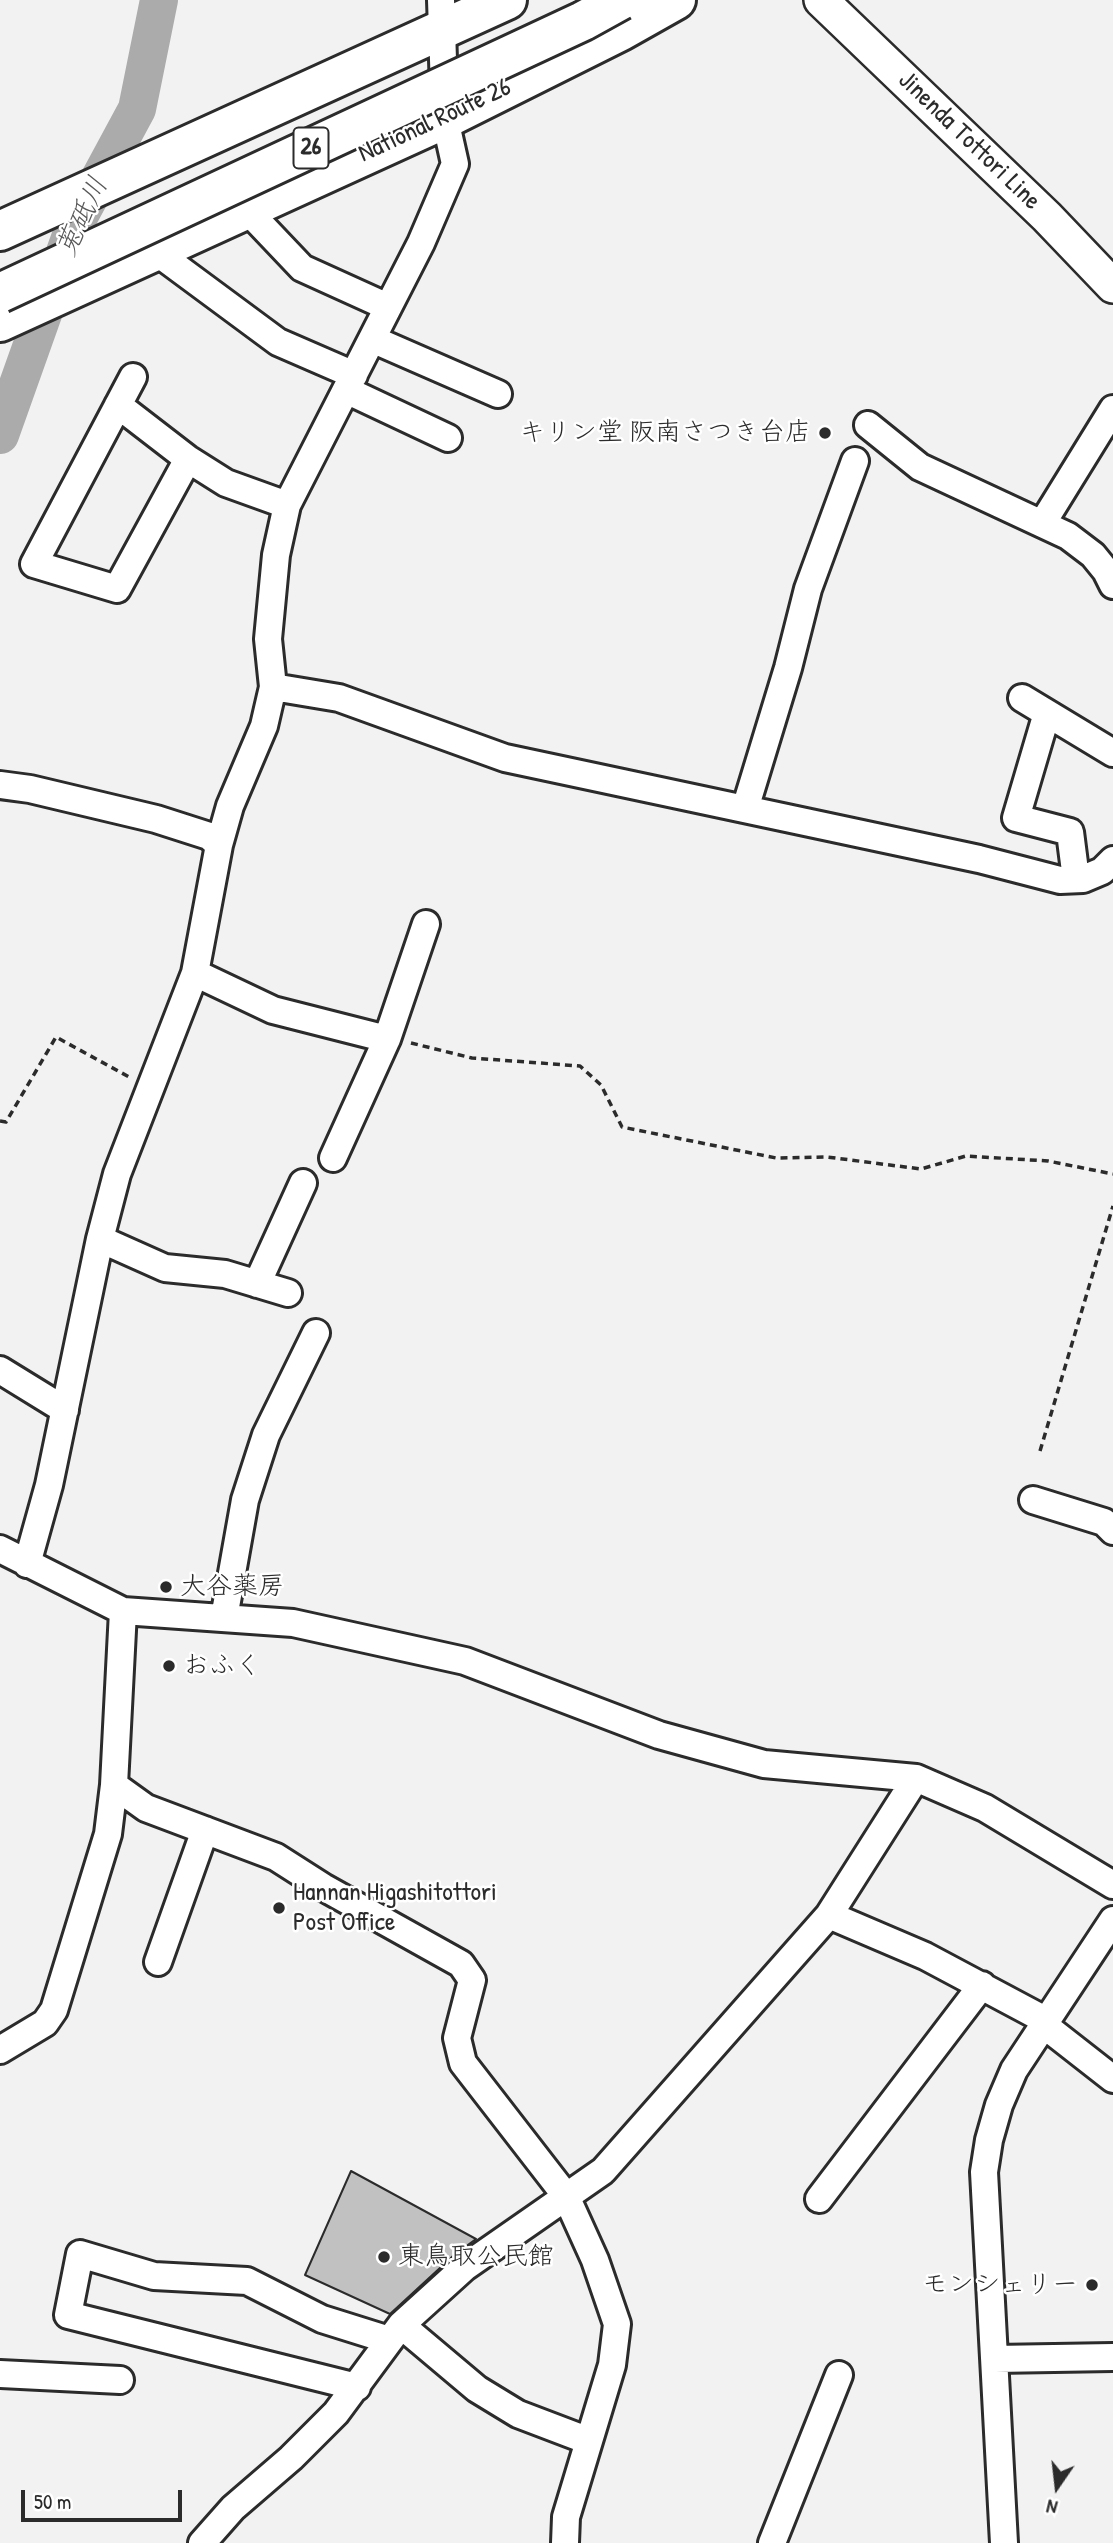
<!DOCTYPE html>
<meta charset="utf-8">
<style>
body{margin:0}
#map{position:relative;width:1113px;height:2543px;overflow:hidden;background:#f2f2f2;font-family:"Patrick Hand",sans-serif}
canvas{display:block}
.north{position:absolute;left:1022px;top:2452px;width:70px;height:70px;-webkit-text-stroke:5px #fff;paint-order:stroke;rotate:194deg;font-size:19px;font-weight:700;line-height:28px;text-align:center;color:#2b2b2b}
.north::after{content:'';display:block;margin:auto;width:24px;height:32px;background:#2b2b2b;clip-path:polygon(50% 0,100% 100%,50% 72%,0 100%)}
.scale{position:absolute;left:21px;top:2490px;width:161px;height:32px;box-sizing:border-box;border:4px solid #2b2b2b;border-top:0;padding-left:9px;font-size:21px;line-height:24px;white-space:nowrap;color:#2b2b2b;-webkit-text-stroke:5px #fff;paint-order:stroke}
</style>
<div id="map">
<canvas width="1113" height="2543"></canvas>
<div class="north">N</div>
<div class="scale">50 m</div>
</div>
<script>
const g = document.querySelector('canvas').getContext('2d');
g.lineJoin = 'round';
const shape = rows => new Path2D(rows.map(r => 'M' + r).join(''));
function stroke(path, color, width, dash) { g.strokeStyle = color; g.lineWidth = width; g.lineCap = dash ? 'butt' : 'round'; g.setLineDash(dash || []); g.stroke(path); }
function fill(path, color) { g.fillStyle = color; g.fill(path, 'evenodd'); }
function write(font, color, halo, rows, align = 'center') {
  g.font = font + ' "Patrick Hand","Klee One",sans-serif'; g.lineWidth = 5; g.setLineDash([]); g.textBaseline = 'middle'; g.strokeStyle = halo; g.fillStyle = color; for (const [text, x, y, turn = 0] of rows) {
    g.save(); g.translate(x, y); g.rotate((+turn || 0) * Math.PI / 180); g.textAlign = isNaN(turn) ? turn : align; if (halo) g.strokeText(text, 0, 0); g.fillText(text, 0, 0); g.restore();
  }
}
const river = shape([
 [0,435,75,224,137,109,159,0]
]);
const building = shape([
 [351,2171,476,2239,454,2255,390,2314,305,2275,351,2171]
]);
const path = shape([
 [411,1043,472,1058,580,1066,601,1085,622,1127,776,1158,827,1157,921,1169,966,1156,1048,1161,1113,1174],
 [0,1121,6,1122,56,1037,131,1078],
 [1040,1451,1113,1206]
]);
const minor = shape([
 [246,209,302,268,388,307],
 [155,251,278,342,354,375],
 [372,339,498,394],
 [133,377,34,564,117,589,188,459],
 [346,390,448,438],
 [118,405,188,459,226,483,287,505],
 [868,425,920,467,1068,536,1093,555,1106,571,1113,585],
 [1042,524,1113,409],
 [273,687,339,698,505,758,979,859,1060,880,1083,879,1102,871,1113,860],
 [1022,698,1113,753],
 [1047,713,1016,818,1070,832,1076,879],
 [0,785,30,789,156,819,209,836,219,845],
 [745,809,788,668,808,589,855,461],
 [195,973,273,1010,387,1039],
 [333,1158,387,1039,426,924],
 [100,1239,165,1268,225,1274,288,1293],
 [257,1284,303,1183],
 [0,1370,65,1410],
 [1033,1500,1104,1522,1113,1531],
 [0,1549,123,1611,293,1623,465,1661,659,1735,764,1764,916,1778,985,1808,1113,1885],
 [27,1564,49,1485,100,1239,117,1174,195,973,219,845,230,806,264,726,273,687,268,639,276,555,287,505,421,243,455,164,445,119,441,0],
 [224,1618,245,1500,266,1435,316,1333],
 [114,1785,146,1808,276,1857,323,1887,461,1964,472,1980,457,2038,463,2063,566,2196,595,2260,617,2324,612,2365,566,2517,565,2543],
 [829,1915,925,1956,1047,2021],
 [158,1962,205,1830],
 [1044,2025,1113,2079],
 [0,2050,45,2023,54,2010,108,1834,114,1785,123,1611],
 [819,2199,982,1985],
 [401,2325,477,2389,518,2414,589,2441],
 [995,2359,1113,2357],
 [0,2374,120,2380],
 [357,2387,68,2315,80,2254,154,2276,247,2281,322,2319,389,2340],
 [202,2543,233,2508,291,2458,336,2413,401,2325,465,2267,603,2171,829,1915,916,1778],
 [772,2543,839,2375],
 [1004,2543,984,2172,989,2140,999,2105,1014,2070,1113,1920]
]);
const major = shape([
 [821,0,1047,217,1113,286]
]);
const highway = shape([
 [0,231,507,0],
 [0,322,445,119,621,31,676,0]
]);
const highwayBridge = shape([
 [0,293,583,21,621,0]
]);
const markers = [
 [825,433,7,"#2b2b2b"],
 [166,1587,7,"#2b2b2b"],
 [169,1666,7,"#2b2b2b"],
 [279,1908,7,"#2b2b2b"],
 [384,2257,7,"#2b2b2b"],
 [1092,2285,7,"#2b2b2b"]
];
const shields = [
 [311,148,35]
];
const shieldNames = [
 ["26",311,148]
];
const streetNames = [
 ["National Route 26",435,121,-25],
 ["Jinenda Tottori Line",969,141,44]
];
const poiNames = [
 ["キリン堂 阪南さつき台店",811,433,"right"],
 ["大谷薬房",180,1587],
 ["おふく",183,1666],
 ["Hannan Higashitottori",293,1893],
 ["Post Office",293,1923],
 ["東鳥取公民館",398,2257],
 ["モンシェリー",1078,2285,"right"]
];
const waterNames = [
 ["莵砥川",83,217,-65]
];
stroke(river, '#ababab', 38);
fill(building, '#c1c1c1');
stroke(building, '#2b2b2b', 2);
stroke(minor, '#2b2b2b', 32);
stroke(major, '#2b2b2b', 38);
stroke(highway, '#2b2b2b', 44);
stroke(path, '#2b2b2b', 3.5, [7, 5]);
stroke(minor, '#fff', 26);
stroke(major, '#fff', 33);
stroke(highway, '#fff', 38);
stroke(highwayBridge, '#2b2b2b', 44, []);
stroke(highwayBridge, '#fff', 38);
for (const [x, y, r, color] of markers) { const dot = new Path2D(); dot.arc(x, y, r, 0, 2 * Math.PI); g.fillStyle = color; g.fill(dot); stroke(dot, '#fff', 2.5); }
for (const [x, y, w] of shields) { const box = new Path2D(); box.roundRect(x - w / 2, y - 20.5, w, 41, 5); g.fillStyle = '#fff'; g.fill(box); stroke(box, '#2b2b2b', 2); }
write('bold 24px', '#2b2b2b', null, shieldNames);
write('26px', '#2b2b2b', '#fff', streetNames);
write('26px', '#2b2b2b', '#fff', poiNames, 'left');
write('italic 28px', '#585858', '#fff', waterNames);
</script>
